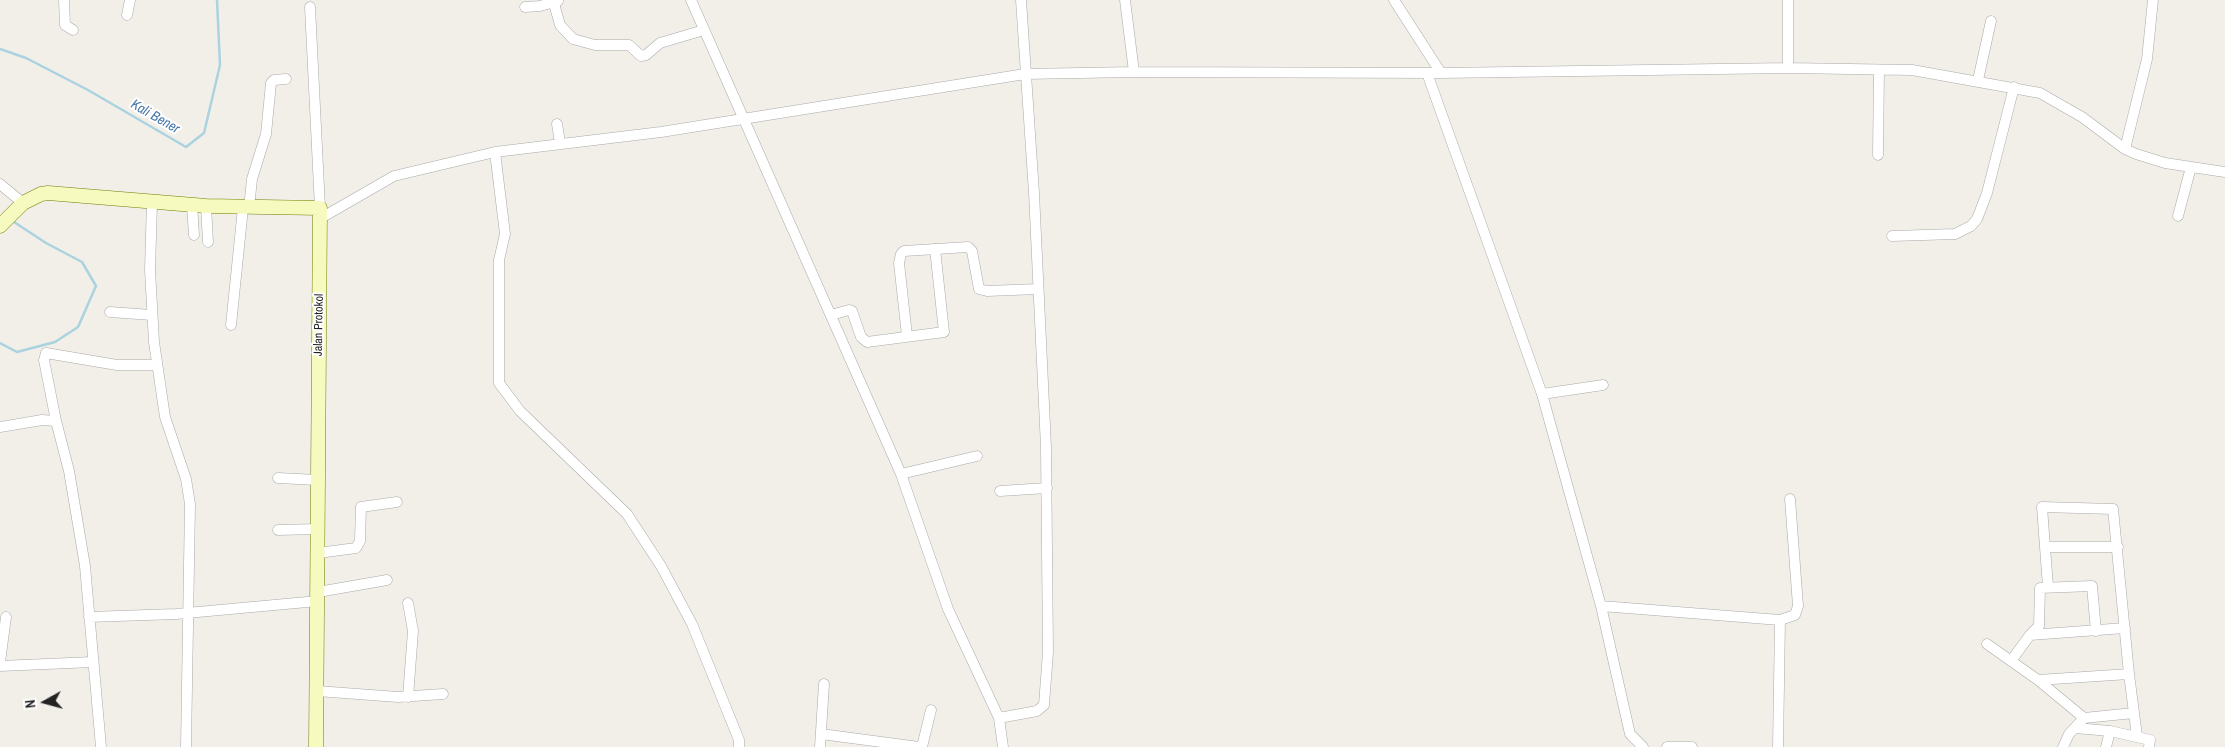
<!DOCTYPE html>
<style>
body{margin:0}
#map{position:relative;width:2225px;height:747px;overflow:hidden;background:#f2efe9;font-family:"Archivo Narrow",sans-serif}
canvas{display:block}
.north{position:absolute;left:20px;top:677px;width:50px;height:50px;-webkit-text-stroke:4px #fff;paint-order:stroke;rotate:263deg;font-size:14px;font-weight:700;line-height:20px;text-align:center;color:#222}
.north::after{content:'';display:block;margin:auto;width:18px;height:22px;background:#222;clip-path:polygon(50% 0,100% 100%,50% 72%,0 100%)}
</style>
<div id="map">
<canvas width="2225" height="747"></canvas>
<div class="north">N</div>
</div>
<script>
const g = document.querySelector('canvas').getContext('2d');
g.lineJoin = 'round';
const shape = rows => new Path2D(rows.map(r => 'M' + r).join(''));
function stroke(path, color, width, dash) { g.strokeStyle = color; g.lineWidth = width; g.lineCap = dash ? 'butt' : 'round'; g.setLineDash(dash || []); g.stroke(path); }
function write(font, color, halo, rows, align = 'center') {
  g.font = font + ' "Archivo Narrow",sans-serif'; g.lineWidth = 4; g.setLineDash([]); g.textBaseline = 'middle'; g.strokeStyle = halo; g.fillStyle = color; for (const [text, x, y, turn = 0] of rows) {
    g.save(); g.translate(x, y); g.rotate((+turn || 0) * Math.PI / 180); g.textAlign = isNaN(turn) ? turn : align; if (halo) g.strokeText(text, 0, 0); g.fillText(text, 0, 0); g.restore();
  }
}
const stream = shape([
 [0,49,26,58,88,90,186,147,204,133,220,65,217,0],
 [0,343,17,352,55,342,78,327,96,286,82,262,46,243,11,220]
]);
const street = shape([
 [64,0,65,25,73,30],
 [553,0,560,25,573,39,595,45,629,45,641,56,646,55,660,43,704,30],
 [691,0,901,474,948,609,999,718],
 [1125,0,1134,72],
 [1394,0,1441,73],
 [310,7,320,208],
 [525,7,540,6,558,1],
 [127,15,130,0],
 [1788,68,1788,0],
 [1427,73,1542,394,1601,606,1630,734,1643,747],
 [1978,80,1991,21],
 [557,124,560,143],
 [2125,149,2147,59,2153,0],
 [495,152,505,234,499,260,499,383,520,411,627,514,661,566,692,624,739,740,739,747],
 [1878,155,1879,70],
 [0,184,23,203],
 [152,202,150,270,154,342,165,417,186,479,190,504,186,747],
 [192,205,194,235],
 [206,206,208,242],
 [249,208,252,179,266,134,271,83,274,80,286,79],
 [2178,216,2191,167],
 [321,218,394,176,495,152,661,132,1025,74,1134,72,1441,73,1788,68,1912,70,2040,93,2082,117,2125,149,2136,154,2165,163,2225,172],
 [1892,236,1955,234,1971,226,1977,219,1987,193,2014,87],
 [110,312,152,315],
 [831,315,849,310,852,311,861,337,867,342,944,332,935,249],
 [231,325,243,208],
 [907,336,899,263,901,254,904,251,968,247,972,251,979,289,987,291,1038,289],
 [1542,394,1603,385],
 [56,421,44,360,46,353,117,365,157,365],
 [0,427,42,420,56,421,69,471,85,566,101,747],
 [901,474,977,456],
 [278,478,318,480],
 [1000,491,1047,488],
 [278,530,318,529],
 [2046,547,2118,547],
 [318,553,356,548,360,541,361,507,397,502],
 [2048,587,2042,507,2113,509,2129,674],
 [318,592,387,580],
 [1601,606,1780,620,1795,615,1798,606,1790,499],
 [89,617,176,614,318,601],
 [2030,635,2125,628],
 [1987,644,2038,680,2084,718],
 [2011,661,2030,635,2039,626,2040,588,2092,586,2096,631],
 [0,662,6,617],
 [0,666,93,662],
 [2038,680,2129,674,2134,713,2084,718,2069,734,2063,747],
 [317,691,398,697,443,694],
 [408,697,413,631,408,603],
 [2134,713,2137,736],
 [2075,728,2110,731,2150,740,2149,747],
 [821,734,919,747],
 [820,747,824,684],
 [922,747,931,710],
 [1003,747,999,718,1037,711,1044,705,1048,652,1046,447,1034,193,1021,0],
 [1667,747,1692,747],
 [1778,747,1780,620],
 [2106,747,2110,731]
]);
const secondary = shape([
 [0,226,23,203,41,194,48,193,206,206,320,208,316,747]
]);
const streetNames = [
 ["Jalan Protokol",319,325,-89]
];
const waterNames = [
 ["Kali Bener",155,117,30]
];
stroke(stream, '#aad3df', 2.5);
stroke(street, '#a9a9a9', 11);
stroke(secondary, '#707d05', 15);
stroke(street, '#fff', 10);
stroke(secondary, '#f7fabf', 14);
write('12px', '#222', '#fff', streetNames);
write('italic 14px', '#4a7aab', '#fff', waterNames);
</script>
